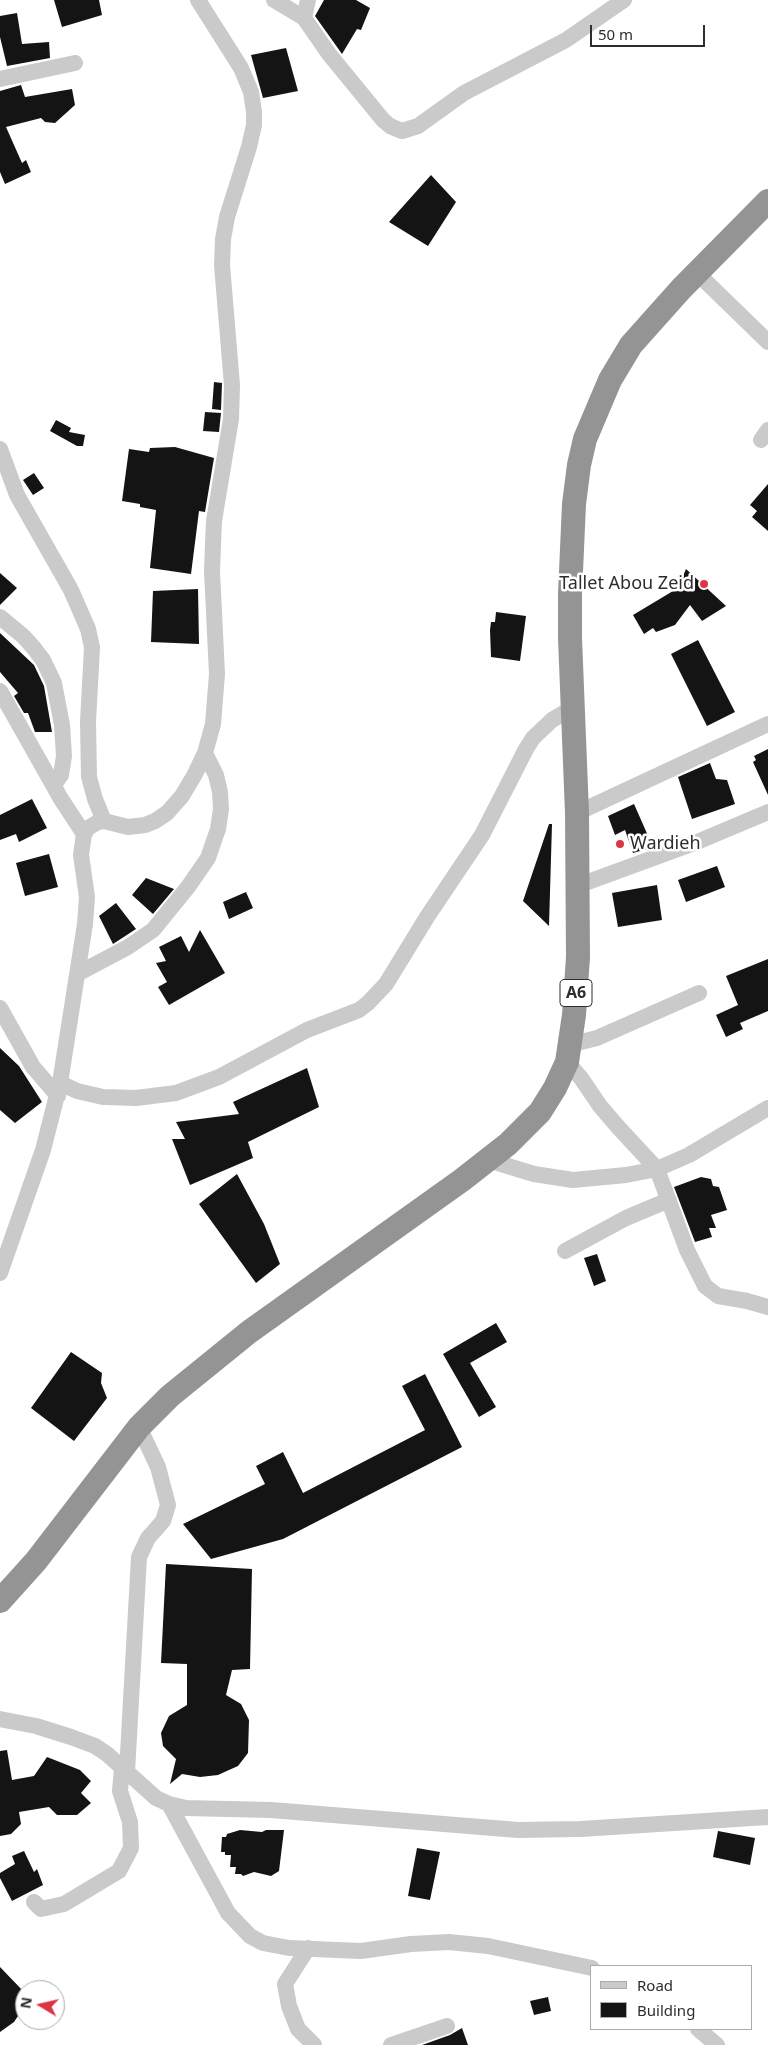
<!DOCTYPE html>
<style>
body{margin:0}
#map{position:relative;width:768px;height:2045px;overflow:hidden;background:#fff;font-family:"Noto Sans",sans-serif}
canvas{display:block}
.legend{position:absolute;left:590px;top:1965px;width:162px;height:65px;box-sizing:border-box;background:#fff;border:1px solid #ababab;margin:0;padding:6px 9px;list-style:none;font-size:15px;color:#2d2d2d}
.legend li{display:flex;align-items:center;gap:10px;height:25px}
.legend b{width:25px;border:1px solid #ababab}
.north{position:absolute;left:15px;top:1980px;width:50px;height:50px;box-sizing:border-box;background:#fff;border:1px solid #ababab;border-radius:50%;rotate:279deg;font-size:14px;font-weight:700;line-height:20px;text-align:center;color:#2d2d2d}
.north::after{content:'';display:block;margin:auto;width:18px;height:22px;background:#dd3643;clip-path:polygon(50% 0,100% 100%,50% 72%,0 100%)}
.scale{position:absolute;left:590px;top:25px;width:115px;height:22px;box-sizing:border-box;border:2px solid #2d2d2d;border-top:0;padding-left:6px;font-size:15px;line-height:18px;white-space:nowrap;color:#2d2d2d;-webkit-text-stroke:4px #fff;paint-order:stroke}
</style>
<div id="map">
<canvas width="768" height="2045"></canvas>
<ul class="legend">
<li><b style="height:6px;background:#cacaca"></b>Road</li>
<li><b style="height:14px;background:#141414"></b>Building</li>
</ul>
<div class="north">N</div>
<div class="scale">50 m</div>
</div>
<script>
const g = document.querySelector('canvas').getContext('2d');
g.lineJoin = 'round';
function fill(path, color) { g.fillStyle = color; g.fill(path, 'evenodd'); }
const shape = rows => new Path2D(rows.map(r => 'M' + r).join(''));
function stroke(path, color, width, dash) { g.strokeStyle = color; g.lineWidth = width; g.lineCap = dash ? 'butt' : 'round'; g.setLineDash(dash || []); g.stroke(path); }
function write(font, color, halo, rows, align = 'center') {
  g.font = font + ' "Noto Sans",sans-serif'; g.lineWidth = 5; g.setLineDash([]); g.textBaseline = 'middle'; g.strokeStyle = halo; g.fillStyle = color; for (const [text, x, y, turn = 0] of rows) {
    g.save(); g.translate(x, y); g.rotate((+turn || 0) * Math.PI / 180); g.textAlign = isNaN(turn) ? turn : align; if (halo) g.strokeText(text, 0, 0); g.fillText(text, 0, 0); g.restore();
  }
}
const building = shape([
 [54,0,99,0,102,15,62,27],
 [324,0,356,0,370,8,361,30,357,29,342,54,315,16],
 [17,13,22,44,49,42,50,58,7,66,0,37,0,16],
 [286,48,298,91,263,98,251,55],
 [21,85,25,97,72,89,75,105,55,123,45,122,41,118,6,127,22,163,26,160,31,172,5,184,0,172,0,91],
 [431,175,456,202,428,246,389,222],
 [214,382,222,383,221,410,212,409],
 [205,412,221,413,219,432,203,431],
 [56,420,71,428,69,432,85,435,83,446,77,446,50,431],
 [175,447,214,458,205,512,199,511,191,574,150,568,156,510,140,507,140,504,122,501,129,449,149,452,150,448],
 [34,473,44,488,33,495,23,480],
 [768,484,768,531,752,517,757,511,750,505],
 [686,569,726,606,702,621,690,605,675,625,656,632,653,628,644,634,633,615,678,588],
 [0,573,17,588,0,605],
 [198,589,199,644,151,642,153,591],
 [496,612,526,616,520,661,491,657,490,630,491,622,495,622],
 [0,633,34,665,44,686,52,732,35,732,28,713,24,713,14,696,18,693,0,672],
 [698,640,735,712,707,726,671,654],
 [768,749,768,795,753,762,756,760,754,756],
 [710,763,716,779,727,780,735,804,692,819,678,777],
 [32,799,47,828,19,842,16,834,0,840,0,815],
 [634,804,649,838,651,848,633,853,625,830,615,835,608,816],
 [549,824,552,824,549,926,523,901],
 [49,854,58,887,25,896,16,863],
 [717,866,725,887,686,902,678,880],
 [146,878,174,889,153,914,132,895],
 [657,885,662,920,618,927,612,893],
 [246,892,253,908,229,919,223,902],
 [116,903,136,929,113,944,99,916],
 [200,930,225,973,169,1005,158,987,167,982,156,963,166,961,159,947,181,936,189,952],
 [768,959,768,1011,740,1023,743,1029,726,1037,716,1015,738,1005,726,976],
 [0,1048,19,1066,42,1102,15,1123,0,1110],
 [307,1068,319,1107,248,1142,253,1158,190,1185,172,1139,185,1139,176,1122,239,1114,233,1102],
 [237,1174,264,1224,280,1264,256,1283,199,1204],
 [701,1177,711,1179,713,1186,719,1187,727,1210,711,1215,716,1228,709,1228,712,1237,695,1242,674,1187],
 [597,1254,606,1281,594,1286,584,1258],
 [496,1323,507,1342,470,1363,496,1407,479,1417,443,1354],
 [71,1352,102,1373,101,1383,107,1398,74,1441,31,1408],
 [425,1374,462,1447,283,1539,211,1559,183,1524,265,1484,256,1466,283,1452,303,1493,425,1430,402,1386],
 [166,1564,252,1569,250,1669,232,1670,226,1695,241,1704,249,1720,248,1753,238,1766,229,1770,218,1775,200,1777,182,1774,170,1784,176,1759,163,1746,161,1733,169,1716,187,1705,187,1664,161,1663],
 [7,1750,12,1780,34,1776,47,1757,80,1770,91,1781,81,1793,91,1803,77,1815,57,1815,49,1807,19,1812,21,1824,11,1834,0,1836,0,1751],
 [240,1830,262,1832,266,1830,284,1830,279,1871,271,1876,254,1872,243,1876,241,1874,235,1874,236,1867,230,1867,231,1855,225,1855,225,1852,221,1852,222,1837,226,1837,227,1834],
 [718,1831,755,1838,750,1865,713,1857],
 [417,1848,440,1852,430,1900,408,1896],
 [24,1851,34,1872,37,1869,43,1885,12,1901,0,1878,0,1873,15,1864,12,1856],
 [0,1967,25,1993,25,2003,20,2013,14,2022,0,2032],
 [548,1997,551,2011,534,2015,530,2001],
 [462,2028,468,2045,422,2045,450,2035]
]);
const minor = shape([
 [274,0,304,18,329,54,383,120,390,126,402,131,418,126,464,93,566,40,624,0],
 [304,18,308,0],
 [0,79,75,63],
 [697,273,768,342],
 [761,440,768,430],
 [0,449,17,495,71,590,88,629,92,647,88,722,89,777,95,799,104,821],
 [0,617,23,636,33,647,43,660,54,683,62,725,64,756,61,775,54,785],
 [0,691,61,799,84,834],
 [577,813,768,724],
 [577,886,697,842,768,812],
 [79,973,128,947,153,930,188,887,208,858,218,829,221,809,220,792,216,775,205,753],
 [0,1008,33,1067,58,1096],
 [569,1045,597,1038,699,993],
 [567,1062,581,1078,600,1106,618,1127,657,1169,689,1155,768,1108],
 [60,1083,77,1091,103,1097,136,1098,176,1093,219,1077,307,1030,359,1010,368,1003,386,984,427,917,482,835,526,749,533,738,552,720,574,707],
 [488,1160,534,1174,573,1180,626,1175,657,1169,687,1250,705,1286,718,1296,747,1301,768,1307],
 [565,1251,626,1218,669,1200],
 [0,1273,43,1150,60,1083,85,924,87,897,81,855,84,834,88,828,98,822,104,821,128,827,145,825,155,821,167,813,182,796,195,774,205,753,213,724,217,674,212,571,213,544,214,521,231,419,232,385,222,265,223,239,227,217,249,147,254,125,254,112,251,92,241,68,198,0],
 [0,1719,36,1726,71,1737,95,1746,107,1754,156,1798,169,1804,186,1808,271,1810,518,1830,581,1829,768,1817],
 [127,1772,139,1557,148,1538,163,1521,168,1505,158,1467,139,1427],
 [169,1804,228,1913,250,1936,263,1943,289,1948,361,1951,411,1944,449,1942,488,1946,592,1968],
 [34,1902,41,1909,64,1904,119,1871,131,1848,130,1822,120,1791,122,1768],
 [308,1948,285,1984,289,2006,298,2029,314,2045],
 [698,2029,717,2045],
 [391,2045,447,2026]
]);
const highway = shape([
 [0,1601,36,1561,139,1427,170,1396,249,1332,462,1180,508,1144,540,1112,555,1088,567,1062,574,1015,578,957,577,813,570,638,570,594,574,504,579,465,585,439,610,380,631,345,681,289,768,201]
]);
const markers = [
 [704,584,5,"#dd3643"],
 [620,844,5,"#dd3643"]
];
const shields = [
 [576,993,32]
];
const shieldNames = [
 ["A6",576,993]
];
const poiNames = [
 ["Tallet Abou Zeid",694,584],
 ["Wardieh",630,844,"left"]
];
fill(building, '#141414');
stroke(minor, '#cacaca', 16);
stroke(highway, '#949494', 24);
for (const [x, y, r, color] of markers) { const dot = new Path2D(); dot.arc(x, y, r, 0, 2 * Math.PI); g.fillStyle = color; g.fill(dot); stroke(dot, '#fff', 2); }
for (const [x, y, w] of shields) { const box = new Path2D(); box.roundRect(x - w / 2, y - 13.5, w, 27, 4); g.fillStyle = '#fff'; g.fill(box); stroke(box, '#2d2d2d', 1); }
write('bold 16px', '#2d2d2d', null, shieldNames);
write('18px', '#2d2d2d', '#fff', poiNames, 'right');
</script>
